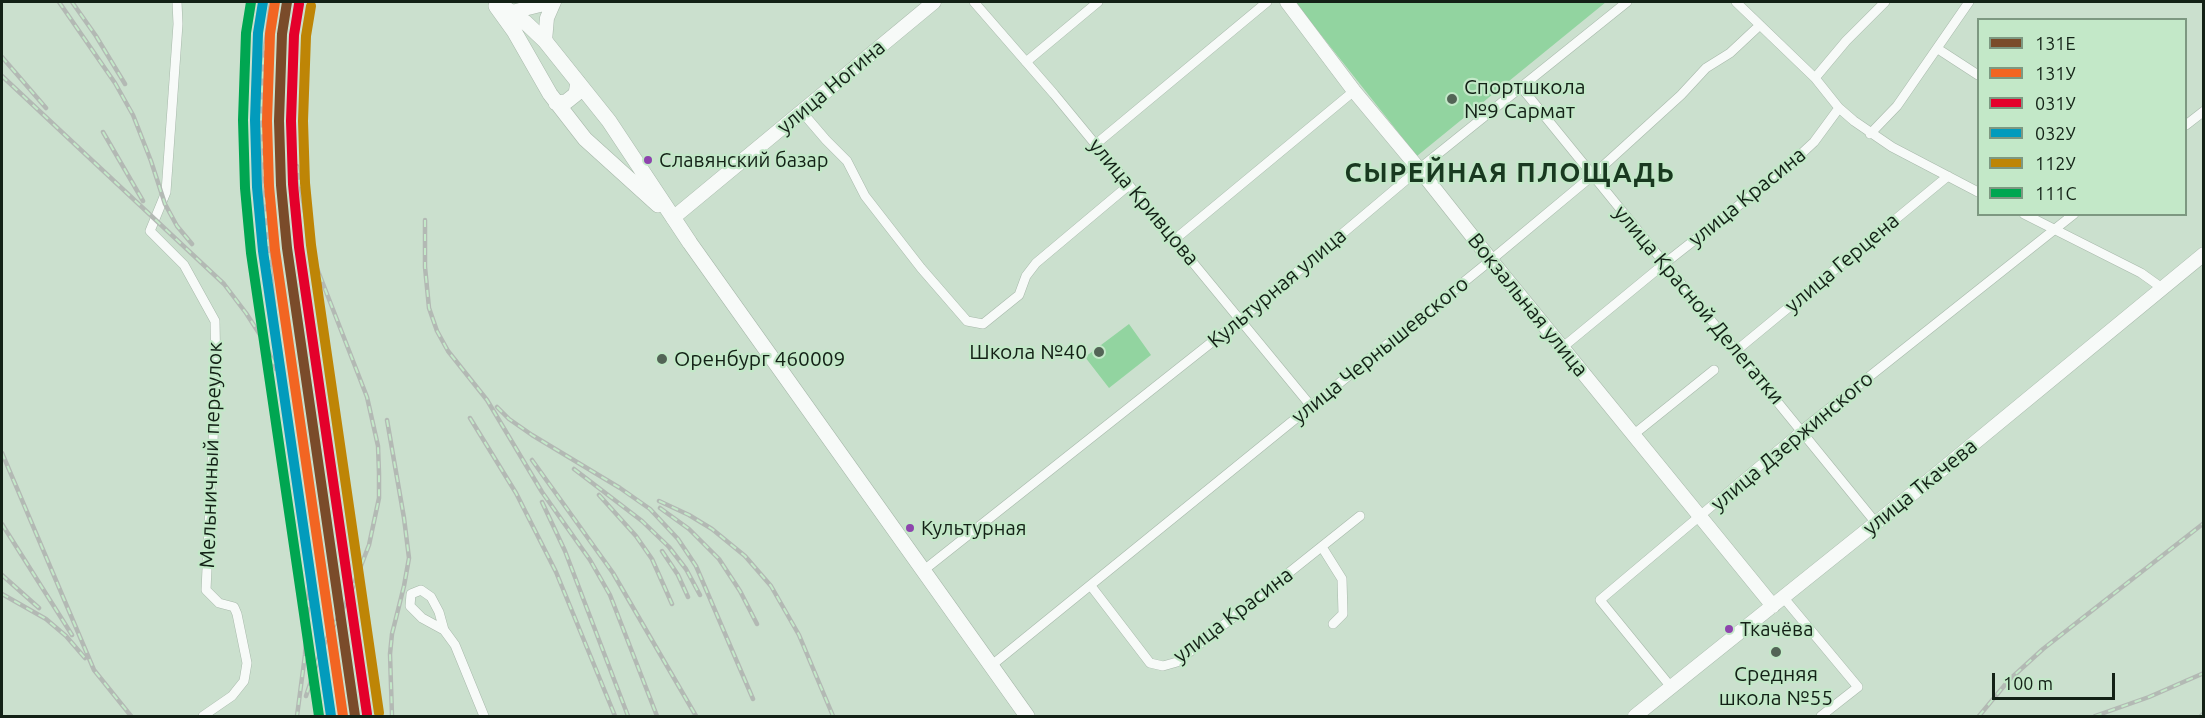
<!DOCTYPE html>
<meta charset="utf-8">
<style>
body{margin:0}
#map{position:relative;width:2205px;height:718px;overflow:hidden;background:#cbe0ce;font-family:Ubuntu,sans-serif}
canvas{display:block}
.frame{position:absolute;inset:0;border:3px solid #132116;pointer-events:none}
.legend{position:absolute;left:1977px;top:18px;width:210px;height:198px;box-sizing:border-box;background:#c3e8c8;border:2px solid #7d9881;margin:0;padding:8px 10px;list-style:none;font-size:18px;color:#132116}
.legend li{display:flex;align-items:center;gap:12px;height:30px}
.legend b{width:30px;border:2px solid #7d9881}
.scale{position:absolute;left:1992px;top:673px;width:123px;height:27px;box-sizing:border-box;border:3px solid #132116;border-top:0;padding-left:8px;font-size:18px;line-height:21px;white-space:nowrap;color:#132116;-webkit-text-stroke:4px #c3e8c8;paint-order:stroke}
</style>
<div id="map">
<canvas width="2205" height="718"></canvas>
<div class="frame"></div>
<ul class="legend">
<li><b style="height:8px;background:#7a4b2a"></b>131Е</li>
<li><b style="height:8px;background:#f26522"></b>131У</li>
<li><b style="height:8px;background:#e4002b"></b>031У</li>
<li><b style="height:8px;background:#029bbc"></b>032У</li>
<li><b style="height:8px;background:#be8506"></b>112У</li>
<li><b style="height:8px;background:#00a651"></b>111С</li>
</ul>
<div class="scale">100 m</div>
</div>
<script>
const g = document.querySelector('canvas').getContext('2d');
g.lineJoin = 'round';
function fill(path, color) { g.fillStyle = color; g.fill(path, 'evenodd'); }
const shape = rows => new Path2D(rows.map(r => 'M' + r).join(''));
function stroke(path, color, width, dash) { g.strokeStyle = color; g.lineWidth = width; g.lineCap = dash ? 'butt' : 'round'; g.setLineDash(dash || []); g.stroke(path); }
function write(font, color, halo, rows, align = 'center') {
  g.font = font + ' Ubuntu,sans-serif'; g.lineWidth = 4.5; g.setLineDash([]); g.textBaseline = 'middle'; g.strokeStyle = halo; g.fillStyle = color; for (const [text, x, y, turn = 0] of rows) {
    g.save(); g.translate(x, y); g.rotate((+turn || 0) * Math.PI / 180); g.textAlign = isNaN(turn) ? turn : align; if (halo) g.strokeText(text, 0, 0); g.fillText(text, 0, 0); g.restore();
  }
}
const green = shape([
 [1295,2,1606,2,1417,156],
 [1129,324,1151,355,1109,388,1085,357]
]);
const street = shape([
 [177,2,178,24,166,192,150,231,184,265,215,321,216,377,206,590,219,603,234,607,237,614,247,663,244,681,232,696,203,716],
 [974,2,1054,94,1311,406],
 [1736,2,1815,78,1839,108,1854,121,1892,147,1978,192],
 [1938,49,1978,75],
 [1026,62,1098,2],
 [1815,78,1846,41,1885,2],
 [1521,87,1876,523],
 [802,112,826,140,847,161,865,196,921,268,967,321,983,324,1019,295,1026,276,1036,263,1129,185],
 [2186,125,2204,111],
 [1870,134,1897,106,1969,2],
 [1096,144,1267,2],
 [2024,214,2141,273,2162,288],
 [1174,240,1354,91],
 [1563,347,1664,264,1785,169,1814,142,1839,108],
 [1737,350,1948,176],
 [1633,435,1714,370],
 [1322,547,1342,579,1343,614,1333,624],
 [924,570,1241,319,1419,169,1627,2],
 [1091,586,1150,663,1163,666,1177,662,1360,516],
 [1783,597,1858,687,1821,716],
 [444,630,422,618,410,606,411,594,421,590,431,597,439,612,444,630,455,645,484,716],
 [992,665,1491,260,1592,176,1681,95,1706,68,1730,53,1760,25],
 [1671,687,1600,600,1802,430,2074,214]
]);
const secondary = shape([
 [1287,2,1354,91,1419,169,1491,260,1773,606],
 [512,12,552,2],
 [545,41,547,18,554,2],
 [673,218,934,2],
 [1635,716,1922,486,2204,254]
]);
const primary = shape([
 [497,2,525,22,545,41,609,121,690,243,1027,716],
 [496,6,514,31,550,94,585,139,658,205],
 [556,103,566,102,576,94,578,82]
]);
const rail = shape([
 [59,2,115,83,133,115,151,161,165,204,177,226,192,244],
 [72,2,96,36,125,84],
 [271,2,263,64,261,114,267,236,280,368,308,544,310,572,305,655,297,716],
 [2,57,46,108],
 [2,76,224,284,246,313,264,341,276,369],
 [103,132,143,201],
 [297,166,313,258,367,397,378,446,379,473,379,498,369,545,349,597,322,648,306,696],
 [425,220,425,267,429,308,437,331,448,351,487,400,542,492,590,560,610,595,657,716],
 [497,407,509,419,532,435,620,488,650,509,678,539,696,566,753,699],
 [470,418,516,493,556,572,615,716],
 [387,420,404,518,409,558,404,586,392,634,390,654,392,716],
 [2,453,94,670,131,716],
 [532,460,613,573,696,716],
 [574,469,642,521,669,547,686,569,700,595],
 [599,495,636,536,652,559,672,604],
 [659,501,689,515,712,529,745,556,771,586,799,635,833,716],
 [542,502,565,551,628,716],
 [660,508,689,529,719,559,740,591,757,624],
 [2,524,72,635],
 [662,551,678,575,688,597],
 [2,575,39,608],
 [2,594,46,619,66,636,85,658],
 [1979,716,2009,680,2043,649,2204,523],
 [2095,716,2149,697,2204,673],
 [2201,716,2204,713]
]);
const rail1 = shape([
 [287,2,282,34,279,121,281,185,287,248,355,716]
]);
const rail2 = shape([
 [275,2,270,34,267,121,269,186,275,250,343,716]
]);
const rail3 = shape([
 [299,4,294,35,291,121,293,184,299,247,367,714]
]);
const rail4 = shape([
 [263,2,258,33,255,120,257,187,263,251,331,716]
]);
const rail5 = shape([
 [311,6,306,36,303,121,305,183,311,245,379,713]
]);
const rail6 = shape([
 [251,2,246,33,243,120,245,188,251,253,319,716]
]);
const markers = [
 [1452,99,6,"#536456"],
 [648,160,5,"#8e44ad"],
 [1099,352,6,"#536456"],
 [662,359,6,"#536456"],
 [910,528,5,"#8e44ad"],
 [1729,629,5,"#8e44ad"],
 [1776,652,6,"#536456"]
];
const busNames = [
 ["Славянский базар",659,160],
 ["Культурная",921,528],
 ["Ткачёва",1740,629]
];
const streetNames = [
 ["улица Ногина",831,87,-40],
 ["улица Красина",1747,197,-39],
 ["улица Кривцова",1144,202,50],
 ["улица Герцена",1842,263,-40],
 ["Культурная улица",1277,288,-40],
 ["Вокзальная улица",1528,305,51],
 ["улица Красной Делегатки",1699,305,50],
 ["улица Чернышевского",1380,350,-39],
 ["улица Дзержинского",1792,441,-40],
 ["Мельничный переулок",211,455,-88],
 ["улица Ткачева",1920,487,-39],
 ["улица Красина",1233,615,-37]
];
const poiNames = [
 ["Спортшкола",1464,87],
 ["№9 Сармат",1464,111],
 ["Школа №40",1087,352,"right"],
 ["Оренбург 460009",674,359],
 ["Средняя",1776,674,"center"],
 ["школа №55",1776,698,"center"]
];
const districtNames = [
 ["СЫРЕЙНАЯ ПЛОЩАДЬ",1510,173]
];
fill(green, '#92d4a0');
stroke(street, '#a7b8aa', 10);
stroke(secondary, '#a7b8aa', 15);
stroke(primary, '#a7b8aa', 16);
stroke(street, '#f7faf8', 9);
stroke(secondary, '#f7faf8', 14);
stroke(primary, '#f7faf8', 15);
stroke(rail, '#b3b9b4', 4.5);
stroke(rail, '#c3e8c8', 2, [7]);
stroke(rail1, '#7a4b2a', 10);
stroke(rail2, '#f26522', 10);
stroke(rail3, '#e4002b', 10);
stroke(rail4, '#029bbc', 10);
stroke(rail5, '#be8506', 10);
stroke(rail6, '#00a651', 10);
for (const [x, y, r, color] of markers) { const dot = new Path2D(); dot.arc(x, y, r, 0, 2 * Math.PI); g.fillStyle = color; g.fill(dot); stroke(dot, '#c3e8c8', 2); }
write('20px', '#132116', '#c3e8c8', busNames, 'left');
write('21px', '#132116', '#c3e8c8', streetNames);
write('21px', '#132116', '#c3e8c8', poiNames, 'left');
g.letterSpacing = '1.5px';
write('bold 27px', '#193920', '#c3e8c8', districtNames);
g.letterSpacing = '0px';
</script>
